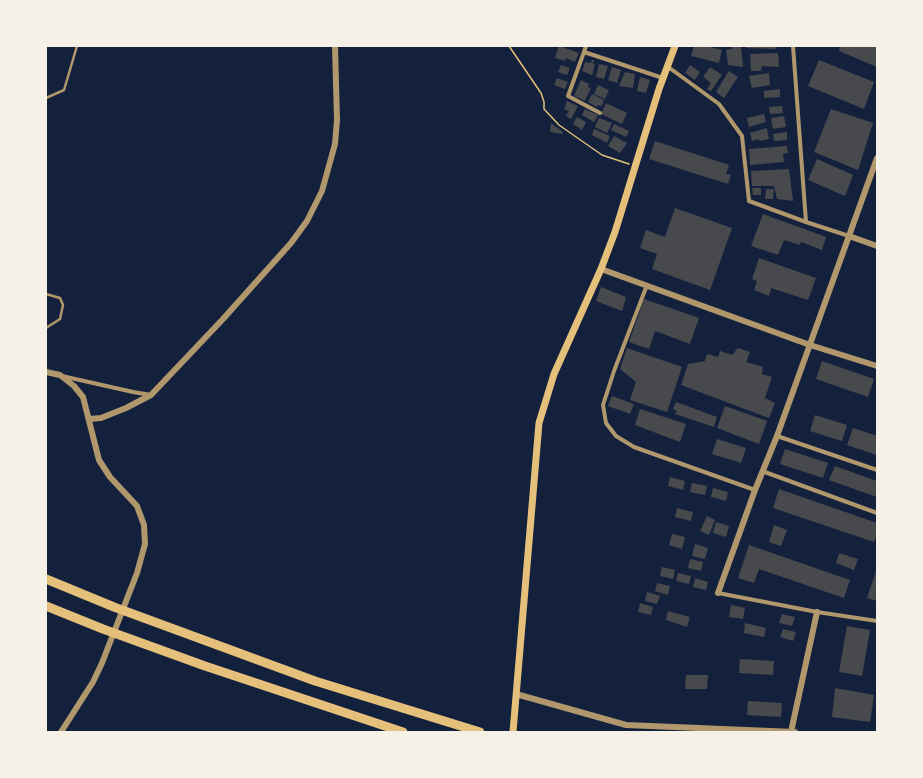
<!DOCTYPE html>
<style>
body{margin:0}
#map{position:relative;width:923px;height:778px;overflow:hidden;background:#14213d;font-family:"Noto Sans",sans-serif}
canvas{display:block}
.frame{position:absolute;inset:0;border:47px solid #f6f1e7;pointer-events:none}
</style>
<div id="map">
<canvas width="923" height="778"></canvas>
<div class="frame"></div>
</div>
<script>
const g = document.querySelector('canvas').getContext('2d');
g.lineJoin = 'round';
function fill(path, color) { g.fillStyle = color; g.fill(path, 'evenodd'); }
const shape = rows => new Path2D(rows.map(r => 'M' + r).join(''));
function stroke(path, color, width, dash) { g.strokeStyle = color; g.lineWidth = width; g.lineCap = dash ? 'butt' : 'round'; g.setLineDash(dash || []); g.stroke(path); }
const building = shape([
 [559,46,579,53,575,62,566,58,565,61,555,58],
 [694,46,706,46,722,50,719,63,691,56],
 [732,46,741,46,743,67,728,65,726,50,732,49],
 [746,46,776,46,776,49,746,48],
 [840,46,877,46,877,67,839,51],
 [778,53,779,67,762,66,761,71,751,71,750,54],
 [592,60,594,60,593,64,595,65,592,75,582,71,585,62,591,63],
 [819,60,874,82,864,109,808,86],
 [599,64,608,66,604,79,596,77],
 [561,65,570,68,567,75,558,72],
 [690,65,700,72,695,80,685,73],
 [612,67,621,70,617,83,608,80],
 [710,67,722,75,711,91,707,89,711,83,703,77],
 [729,71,738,77,724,98,716,92],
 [625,72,635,74,633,88,619,86],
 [769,73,770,85,752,88,749,76],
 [640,77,650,80,646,93,637,91],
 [557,78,568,82,565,89,554,85],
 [581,80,589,84,588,87,591,88,585,101,574,96],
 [598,85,609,90,605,99,594,94],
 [780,89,780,97,764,98,764,91],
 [592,94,604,100,602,106,598,105,597,107,588,102],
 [567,101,578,106,571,119,566,116,569,111,564,109],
 [606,103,627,113,622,124,601,114],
 [782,106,783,113,770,114,769,107],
 [585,109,598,115,594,122,582,115],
 [831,109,873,123,858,170,814,152],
 [764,114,766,122,749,127,747,118],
 [784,116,786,127,773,129,771,118],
 [577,117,586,122,582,130,573,124],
 [599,118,612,123,607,133,595,127],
 [551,123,563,132,562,134,550,132],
 [614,124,629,131,626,137,611,130],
 [767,128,769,139,759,141,759,139,752,141,750,133],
 [594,129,610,136,607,143,592,135],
 [787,132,787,140,774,141,773,134],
 [614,136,627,143,620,153,608,146],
 [655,141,729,165,726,174,731,175,728,184,649,159],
 [787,146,788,153,783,154,784,162,750,165,749,149],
 [817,159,853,175,845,196,808,180],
 [789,169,793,201,777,199,774,186,752,186,751,171],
 [752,188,761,188,761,195,753,195],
 [766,189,774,189,773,199,765,199],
 [675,208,732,228,710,290,652,269,657,254,640,248,646,230,665,237],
 [763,214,826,237,822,250,801,242,800,245,784,240,778,255,751,246],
 [759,258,816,278,808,300,771,288,769,296,754,290,757,281,752,279],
 [601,287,626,297,622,311,596,301],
 [644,299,699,318,690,344,655,331,649,349,629,342],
 [627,348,682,367,667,412,630,400,636,382,620,369],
 [738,348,750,352,746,362,763,367,762,374,772,377,765,398,775,403,769,418,681,385,688,364,705,361,707,354,718,357,720,351,732,355],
 [822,361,874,379,868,397,816,379],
 [612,396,634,404,630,414,608,406],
 [676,402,717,417,714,427,675,414,677,411,673,409],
 [725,406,767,421,759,444,717,428],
 [640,409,686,424,680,442,635,425],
 [815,415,847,425,842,441,810,431],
 [853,428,877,436,877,455,847,445],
 [717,439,746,448,741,463,712,454],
 [785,449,828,463,823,478,780,464],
 [835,466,877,481,877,497,829,480],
 [670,477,685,481,683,490,668,486],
 [692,483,707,486,705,495,690,492],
 [713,488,728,492,726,501,711,497],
 [779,489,877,523,877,533,874,542,773,508],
 [677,508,693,512,691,521,675,517],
 [707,516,715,520,709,535,700,531],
 [716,522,729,526,726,537,713,533],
 [774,525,787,530,781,546,769,542],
 [672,534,685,537,682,549,669,545],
 [695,544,708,548,705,559,692,556],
 [749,545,850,580,844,598,759,569,754,583,738,578],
 [839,553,858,559,854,570,836,563],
 [690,559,703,562,701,571,688,568],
 [662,567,675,570,673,579,660,576],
 [877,568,877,601,867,598],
 [678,573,691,576,689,584,676,581],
 [695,578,708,582,706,590,693,587],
 [657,583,670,586,668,595,655,591],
 [647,592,660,596,657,604,645,601],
 [640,603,653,607,651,615,638,612],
 [731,605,745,608,743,619,729,617],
 [668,611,690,617,687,627,666,620],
 [782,614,795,617,792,626,779,623],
 [745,623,766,628,764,637,744,633],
 [847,626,870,630,862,676,839,672],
 [783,629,796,632,793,641,780,637],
 [740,659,774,661,773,675,739,673],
 [686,675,708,675,707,689,685,689],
 [835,688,874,695,870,722,832,717],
 [748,701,782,703,781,717,747,715]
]);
const path = shape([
 [509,46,541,93,544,102,544,109,559,125,602,155,629,164]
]);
const service = shape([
 [46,98,64,90,77,46],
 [46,294,60,298,63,305,60,319,46,328]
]);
const minor = shape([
 [586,46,584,52,663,78],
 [793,46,806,222,849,236],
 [584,52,568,96,600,113],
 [667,68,671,69,719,104,742,136,749,201,806,222],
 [647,285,614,371,603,405,606,423,616,436,634,447,755,490],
 [62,376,133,392,151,395],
 [777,436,877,470],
 [762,471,877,513],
 [718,593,817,612,877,621]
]);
const tertiary = shape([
 [849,236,877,246],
 [601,269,810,345,877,366],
 [46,372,60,375,74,386,83,397,99,460,110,477,137,506,144,525,145,544,137,573,102,663,93,682,61,732],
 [89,419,101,418,126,408,151,395,223,319,291,243,307,221,322,191,335,144,337,120,335,46],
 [718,593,755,490,777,436,877,158],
 [516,694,626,725,795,732],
 [791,732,817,612]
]);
const secondary = shape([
 [513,732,539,423,554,374,601,269,615,232,659,89,675,46]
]);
const motorway = shape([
 [46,579,114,607,315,681,480,732],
 [46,606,103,629,205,666,403,732]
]);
fill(building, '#48494c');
stroke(path, '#e5c07b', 1.5);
stroke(service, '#b1986c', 2.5);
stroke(minor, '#b1986c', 4);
stroke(tertiary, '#b1986c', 6);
stroke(secondary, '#e5c07b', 7);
stroke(motorway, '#e5c07b', 9);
</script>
